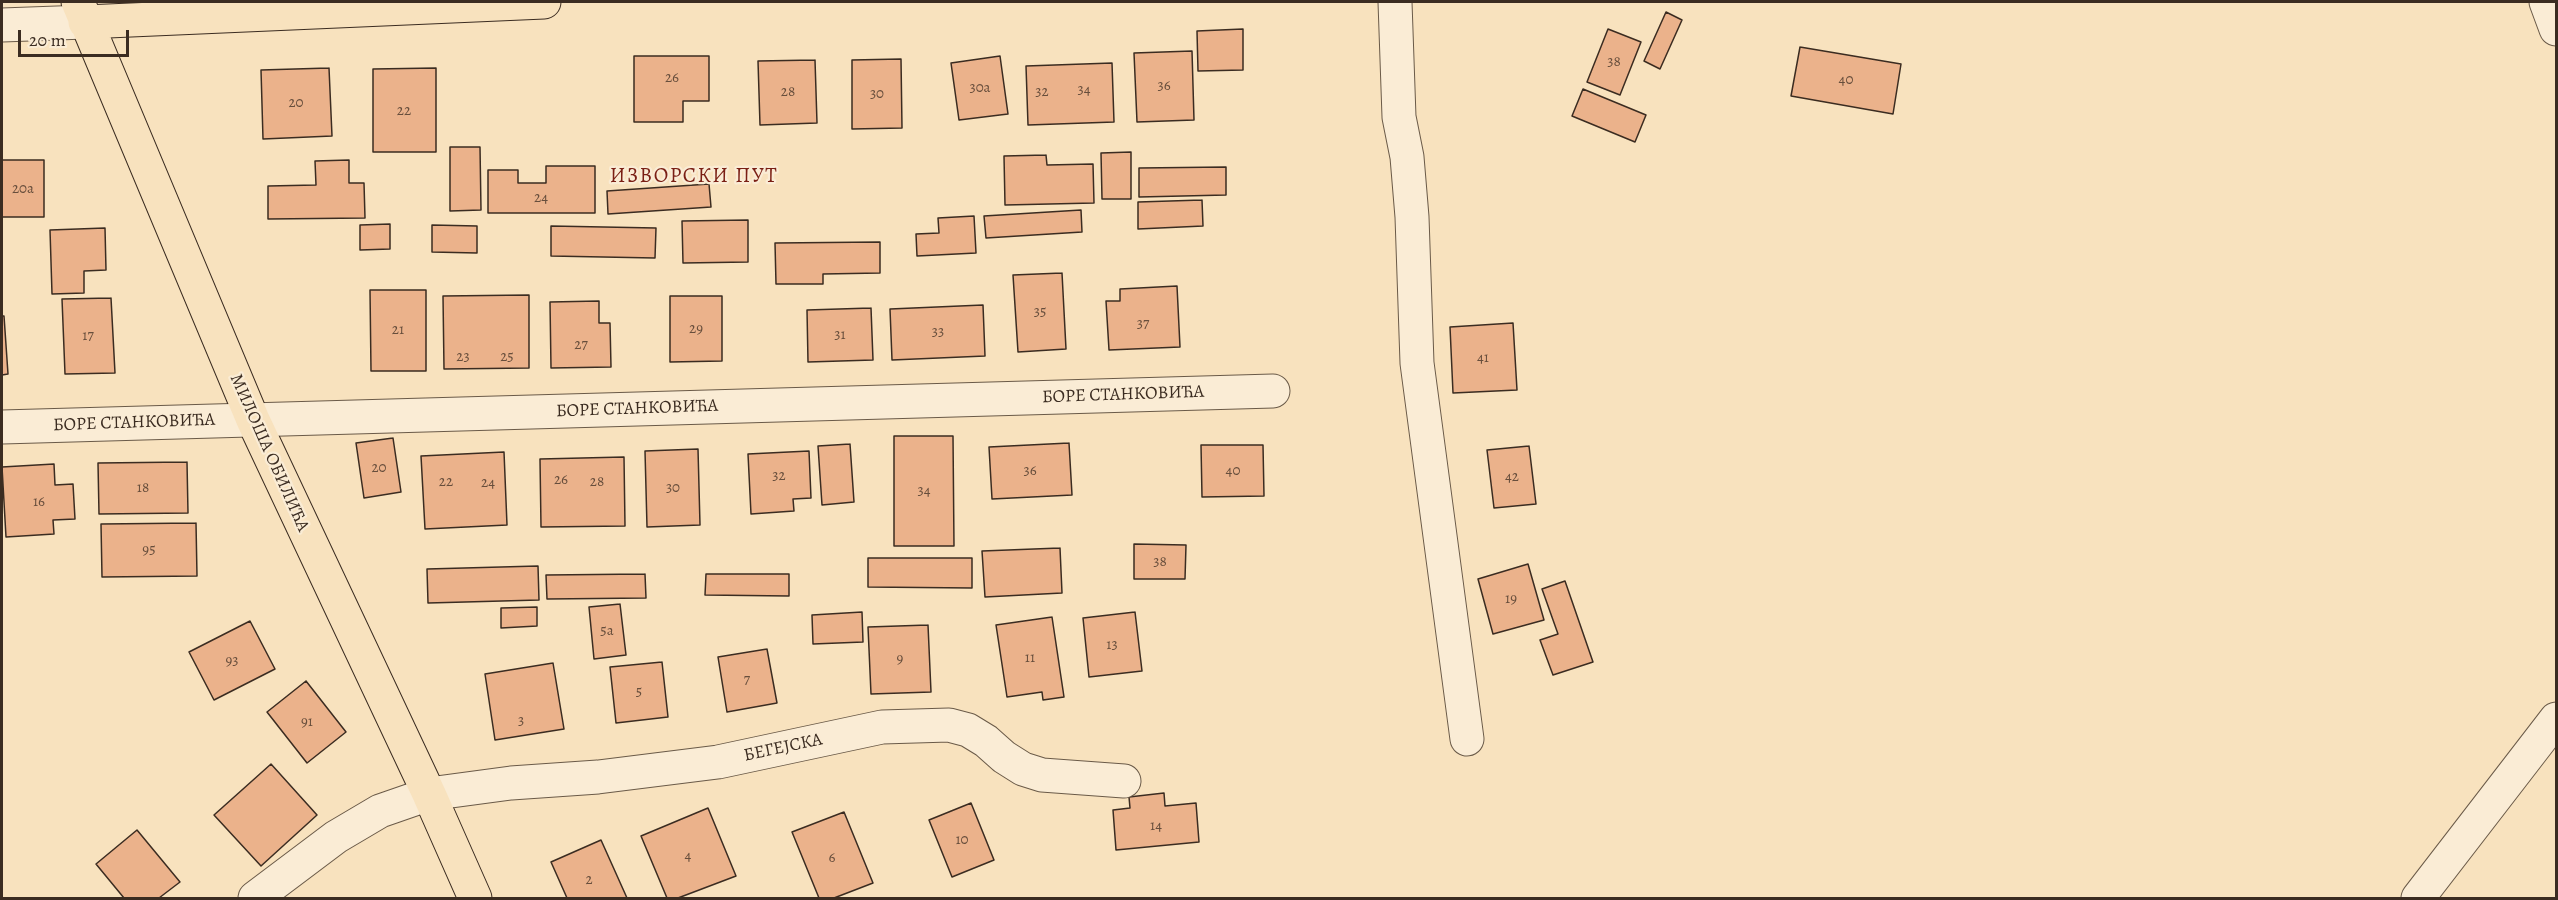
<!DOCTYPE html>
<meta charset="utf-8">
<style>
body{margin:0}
#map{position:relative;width:2558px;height:900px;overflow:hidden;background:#f8e2be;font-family:Alegreya,serif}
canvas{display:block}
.frame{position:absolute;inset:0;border:3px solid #3b2c21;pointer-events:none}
.scale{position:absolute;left:18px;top:30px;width:111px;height:27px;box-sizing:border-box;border:3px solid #3b2c21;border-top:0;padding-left:8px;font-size:18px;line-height:21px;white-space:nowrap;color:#3b2c21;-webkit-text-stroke:4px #faecd5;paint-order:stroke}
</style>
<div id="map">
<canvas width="2558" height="900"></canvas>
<div class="frame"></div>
<div class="scale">20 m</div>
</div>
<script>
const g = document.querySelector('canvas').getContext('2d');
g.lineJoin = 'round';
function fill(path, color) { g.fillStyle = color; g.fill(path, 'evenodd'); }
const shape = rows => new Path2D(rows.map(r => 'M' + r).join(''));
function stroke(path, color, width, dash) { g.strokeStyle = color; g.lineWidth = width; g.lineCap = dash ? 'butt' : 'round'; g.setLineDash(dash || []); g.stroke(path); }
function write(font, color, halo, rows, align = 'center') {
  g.font = font + ' Alegreya,serif'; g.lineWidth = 4.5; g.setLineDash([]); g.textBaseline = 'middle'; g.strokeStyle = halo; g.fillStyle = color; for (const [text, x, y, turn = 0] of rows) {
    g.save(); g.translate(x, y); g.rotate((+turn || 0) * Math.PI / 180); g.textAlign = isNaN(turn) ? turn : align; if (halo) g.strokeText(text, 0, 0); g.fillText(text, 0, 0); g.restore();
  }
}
const building = shape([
 [1666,12,1682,20,1660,69,1644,61,1666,12],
 [1243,29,1243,70,1198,71,1197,31,1243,29],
 [1608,29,1641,42,1620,95,1587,82,1608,29],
 [1800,47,1901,64,1893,114,1791,96,1800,47],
 [1192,51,1194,120,1137,122,1134,53,1192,51],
 [634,56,709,56,709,101,683,101,683,122,634,122,634,56],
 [1000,56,1008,114,959,120,951,63,1000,56],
 [901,59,902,128,852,129,852,60,901,59],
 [815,60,817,123,760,125,758,61,815,60],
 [1112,63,1114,122,1028,125,1026,66,1112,63],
 [329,68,332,136,263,139,261,70,329,68],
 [436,68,436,152,373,152,373,69,436,68],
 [1583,89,1646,115,1635,142,1572,116,1583,89],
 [450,147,480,147,481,210,450,211,450,147],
 [1131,152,1131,199,1102,199,1101,153,1131,152],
 [1046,155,1047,165,1093,164,1094,203,1005,205,1004,156,1046,155],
 [2,160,44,160,44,217,2,217,2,160],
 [349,160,349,183,364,183,365,218,268,219,268,186,316,185,315,161,349,160],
 [546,166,595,166,595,213,488,213,488,170,518,170,518,183,546,183,546,166],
 [1226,167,1226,195,1139,197,1139,168,1226,167],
 [709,184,711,207,608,214,607,191,709,184],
 [1202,200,1203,226,1138,229,1138,202,1202,200],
 [1081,210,1082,232,986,238,984,216,1081,210],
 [974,216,976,253,917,256,916,234,939,233,938,218,974,216],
 [748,220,748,262,683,263,682,221,748,220],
 [390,224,390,249,360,250,360,225,390,224],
 [432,225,477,226,477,253,432,252,432,225],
 [551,226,656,228,655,258,551,256,551,226],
 [105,228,106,270,84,271,84,293,52,294,50,230,105,228],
 [880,242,880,273,823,274,823,284,776,284,775,243,880,242],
 [1062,273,1066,349,1018,352,1013,275,1062,273],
 [1177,286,1180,347,1109,350,1106,301,1120,301,1120,289,1177,286],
 [370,290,426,290,426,371,371,371,370,290],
 [529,295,529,368,444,369,443,296,529,295],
 [670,296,722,296,722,361,670,362,670,296],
 [111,298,115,373,65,374,62,299,111,298],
 [599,301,599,323,610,323,611,367,551,368,550,302,599,301],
 [983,305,985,356,892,360,890,309,983,305],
 [871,308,873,360,808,362,807,310,871,308],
 [2,316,4,316,8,374,2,375,2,316],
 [1513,323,1517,390,1453,393,1450,327,1513,323],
 [894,436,953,436,954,546,894,546,894,436],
 [393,438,401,492,364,498,356,443,393,438],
 [1069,443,1072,495,992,499,989,447,1069,443],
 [850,444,854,502,822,505,818,446,850,444],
 [1201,445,1263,445,1264,496,1202,497,1201,445],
 [1529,446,1536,504,1494,508,1487,450,1529,446],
 [698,449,700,525,647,527,645,451,698,449],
 [809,451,811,498,793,499,794,511,751,514,748,454,809,451],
 [504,452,507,525,425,529,421,456,504,452],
 [624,457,625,526,541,527,540,459,624,457],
 [187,462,188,513,99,514,98,463,187,462],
 [54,464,55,485,73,484,75,519,53,520,54,534,6,537,2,467,54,464],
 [196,523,197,576,102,577,101,524,196,523],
 [1134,544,1186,545,1185,579,1134,579,1134,544],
 [1060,548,1062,593,985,597,982,551,1060,548],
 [868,558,972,558,972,588,868,587,868,558],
 [1528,564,1544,620,1493,634,1478,579,1528,564],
 [538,566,539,600,428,603,427,569,538,566],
 [645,574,646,598,547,599,546,575,645,574],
 [706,574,789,574,789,596,705,595,706,574],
 [1565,581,1593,662,1553,675,1540,640,1558,634,1542,589,1565,581],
 [620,604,626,655,594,659,589,607,620,604],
 [537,607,537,626,501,628,501,608,537,607],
 [862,612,863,642,813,644,812,615,862,612],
 [1135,612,1142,671,1089,677,1083,618,1135,612],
 [1052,617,1064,697,1043,700,1042,692,1007,697,996,625,1052,617],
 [250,621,275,669,214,700,189,652,250,621],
 [928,625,931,692,871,694,868,627,928,625],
 [767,649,777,703,727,712,718,657,767,649],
 [662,662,668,717,616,723,610,667,662,662],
 [553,663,564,729,495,740,485,674,553,663],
 [306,681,346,732,307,763,267,712,306,681],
 [271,764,317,815,261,866,214,815,271,764],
 [1164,793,1165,806,1196,803,1199,842,1116,850,1113,810,1130,808,1129,797,1164,793],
 [971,803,994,860,952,877,929,820,971,803],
 [708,808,736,876,678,898,667,898,641,836,708,808],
 [844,812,873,883,834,898,819,898,792,832,844,812],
 [137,830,180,882,159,898,124,898,96,864,137,830],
 [601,840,627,898,567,898,551,862,601,840]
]);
const minor = shape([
 [1395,2,1399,117,1407,157,1412,217,1417,363,1467,739],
 [2546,2,2556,29],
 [2,25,85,22],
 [2,427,1273,391],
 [255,898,336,837,380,811,429,794,511,783,598,777,718,762,882,727,949,725,968,730,986,741,1004,757,1023,769,1042,775,1124,781],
 [2418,898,2556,719]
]);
const major = shape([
 [78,2,253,420,429,794,475,898],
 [85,22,544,2]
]);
const numberNames = [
 ["38",1614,62],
 ["26",672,78],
 ["40",1846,80],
 ["36",1164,86],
 ["30a",980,88],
 ["34",1084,90],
 ["28",788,92],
 ["32",1042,92],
 ["30",877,94],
 ["20",296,103],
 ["22",404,111],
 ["20a",23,189],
 ["24",541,198],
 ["35",1040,312],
 ["37",1143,324],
 ["29",696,329],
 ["21",398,330],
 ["33",938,332],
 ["31",840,335],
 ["17",88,336],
 ["27",581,345],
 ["23",463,357],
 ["25",507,357],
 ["41",1483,358],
 ["20",379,468],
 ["36",1030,471],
 ["40",1233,471],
 ["32",779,476],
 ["42",1512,477],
 ["26",561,480],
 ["22",446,482],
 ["28",597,482],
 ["24",488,483],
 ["18",143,488],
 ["30",673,488],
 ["34",924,491],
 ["16",39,502],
 ["95",149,550],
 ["38",1160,562],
 ["19",1511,599],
 ["5a",607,631],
 ["13",1112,645],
 ["11",1030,658],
 ["9",900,659],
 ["93",232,661],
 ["7",747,680],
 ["5",639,692],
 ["3",521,721],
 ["91",307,722],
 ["14",1156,826],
 ["10",962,840],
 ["4",688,856],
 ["6",832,858],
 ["2",589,880]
];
const streetNames = [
 ["БОРЕ СТАНКОВИЋА",1123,395,-2],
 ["БОРЕ СТАНКОВИЋА",637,409,-2],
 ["БОРЕ СТАНКОВИЋА",134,423,-2],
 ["МИЛОША ОБИЛИЋА",269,453,66],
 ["БЕГЕЈСКА",783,748,-12]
];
const quarterNames = [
 ["ИЗВОРСКИ ПУТ",694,177]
];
fill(building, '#ebb28b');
stroke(building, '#3b2c21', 1.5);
stroke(minor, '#6a5a48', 35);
stroke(major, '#3b2c21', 35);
stroke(minor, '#faecd5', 33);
stroke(major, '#f8e2be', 33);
write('15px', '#674e3c', null, numberNames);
write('18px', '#3b2c21', '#faecd5', streetNames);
g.letterSpacing = '1.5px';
write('21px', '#7a1f14', '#faecd5', quarterNames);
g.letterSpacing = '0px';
</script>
